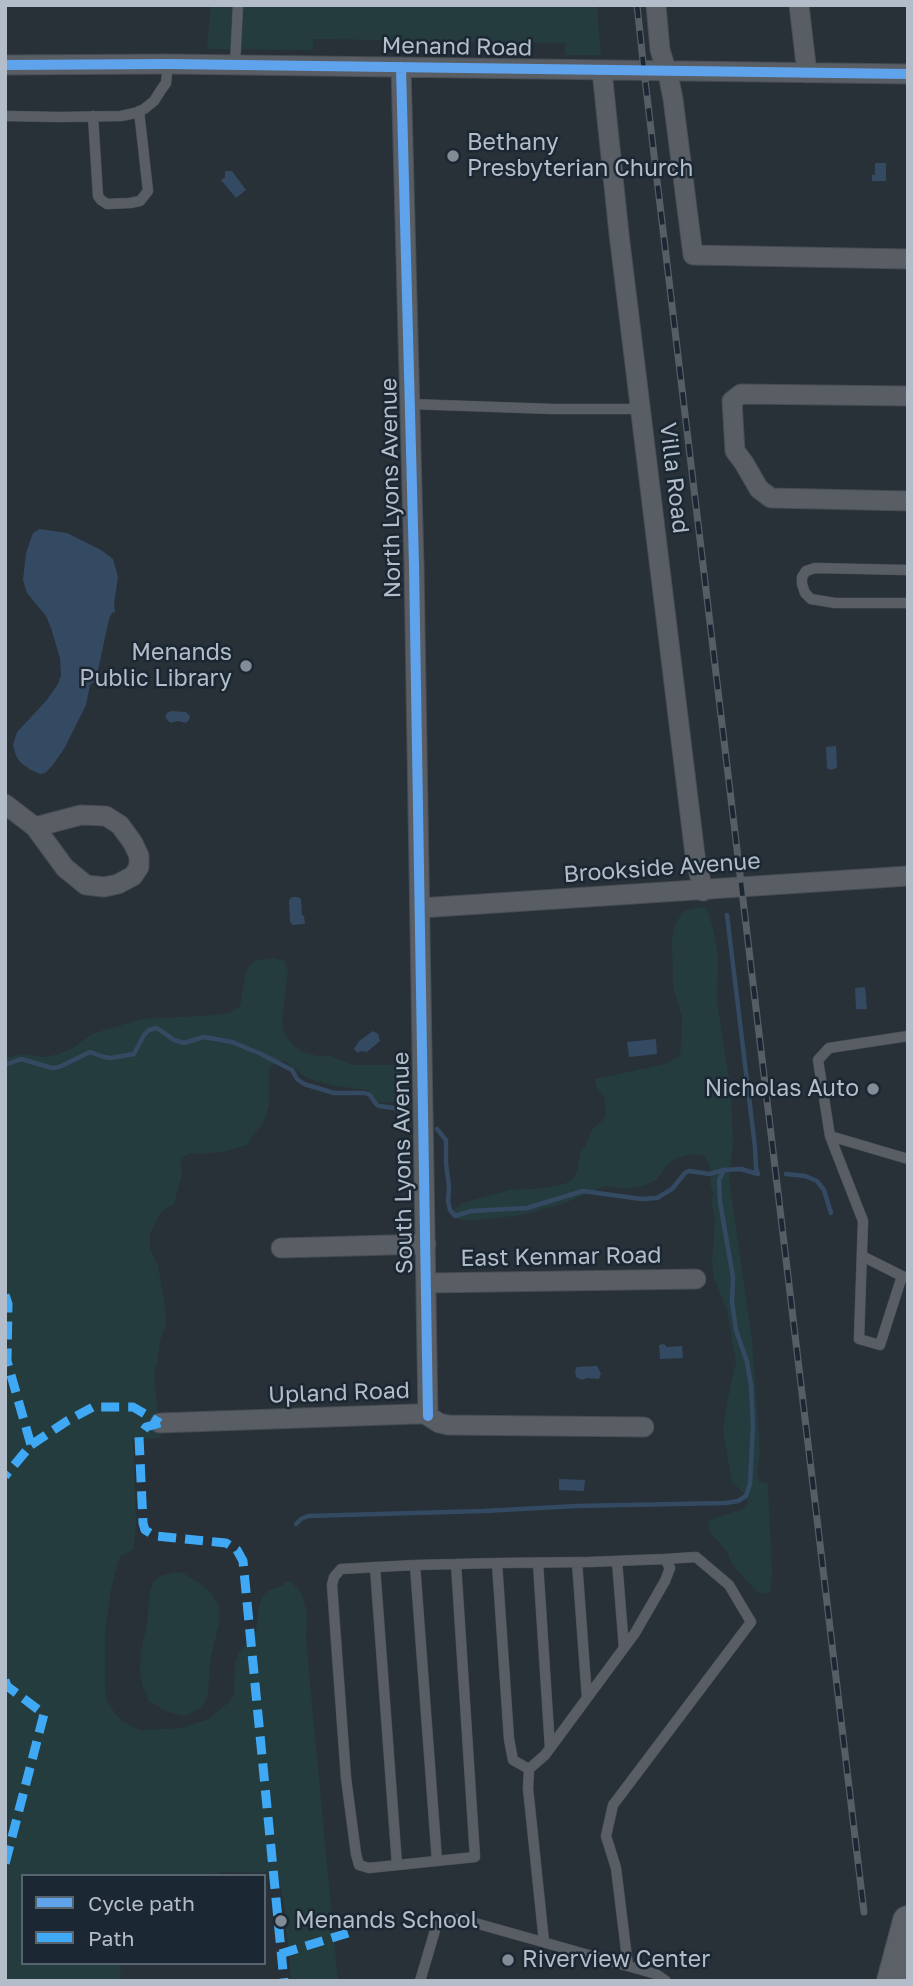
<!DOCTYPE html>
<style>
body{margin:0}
#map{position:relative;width:913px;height:1986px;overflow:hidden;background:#283038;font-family:"Golos Text",sans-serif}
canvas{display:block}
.frame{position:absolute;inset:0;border:7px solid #b2bdc9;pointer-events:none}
.legend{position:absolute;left:21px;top:1874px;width:245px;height:91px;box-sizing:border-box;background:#1b2733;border:2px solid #57636f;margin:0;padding:9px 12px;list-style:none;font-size:21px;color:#b2bdc9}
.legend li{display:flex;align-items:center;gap:14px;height:35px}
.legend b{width:35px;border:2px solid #57636f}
</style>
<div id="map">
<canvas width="913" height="1986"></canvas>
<div class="frame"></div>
<ul class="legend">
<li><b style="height:9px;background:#60a3ed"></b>Cycle path</li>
<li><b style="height:9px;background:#3fa9f5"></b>Path</li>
</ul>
</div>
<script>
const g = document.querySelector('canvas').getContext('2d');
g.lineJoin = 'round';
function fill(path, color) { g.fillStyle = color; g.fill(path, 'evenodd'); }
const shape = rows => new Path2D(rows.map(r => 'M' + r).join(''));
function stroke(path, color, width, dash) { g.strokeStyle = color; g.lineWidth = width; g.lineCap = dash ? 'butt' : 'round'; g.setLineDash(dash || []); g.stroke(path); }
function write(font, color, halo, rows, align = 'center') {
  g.font = font + ' "Golos Text",sans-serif'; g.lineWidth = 5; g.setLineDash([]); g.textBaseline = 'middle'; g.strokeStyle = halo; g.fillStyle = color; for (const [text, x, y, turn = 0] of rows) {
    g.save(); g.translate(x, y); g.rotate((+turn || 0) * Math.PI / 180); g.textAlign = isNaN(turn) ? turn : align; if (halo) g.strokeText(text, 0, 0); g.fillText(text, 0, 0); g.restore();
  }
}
const green = shape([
 [211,5,597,5,601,55,565,55,565,43,313,39,313,50,207,49],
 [699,907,705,908,709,913,715,937,718,957,717,1001,730,1086,732,1115,733,1145,729,1179,752,1340,760,1451,757,1471,759,1481,768,1484,772,1574,770,1592,763,1594,757,1592,736,1569,730,1560,728,1553,710,1532,708,1526,710,1520,745,1508,748,1503,744,1493,732,1482,723,1430,728,1397,736,1362,727,1311,714,1278,712,1263,715,1219,711,1199,714,1194,711,1187,709,1165,705,1156,692,1154,675,1159,667,1165,657,1179,643,1186,625,1189,605,1186,563,1204,522,1215,470,1221,453,1218,450,1213,462,1203,509,1190,544,1188,567,1183,575,1177,578,1168,580,1152,586,1145,592,1129,604,1119,606,1113,604,1097,596,1086,595,1079,665,1064,679,1057,681,1048,682,1016,673,987,672,938,674,928,681,914,686,910],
 [273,958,285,961,288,971,282,1020,284,1032,294,1046,302,1052,318,1056,330,1056,354,1065,399,1065,404,1071,405,1096,404,1098,394,1102,376,1102,367,1090,335,1086,316,1081,304,1076,285,1061,275,1063,269,1069,269,1104,266,1116,262,1125,251,1137,249,1144,227,1151,201,1154,191,1153,185,1156,181,1161,182,1175,174,1204,162,1211,150,1233,150,1248,158,1266,165,1305,166,1326,160,1341,157,1364,154,1372,160,1438,133,1440,136,1523,134,1547,133,1550,121,1556,118,1562,111,1590,105,1632,105,1690,106,1700,118,1717,132,1727,141,1730,181,1728,209,1719,230,1701,234,1695,235,1664,239,1652,256,1632,259,1605,262,1597,270,1590,282,1586,286,1582,290,1581,301,1592,307,1613,306,1639,338,1981,291,1981,284,1904,279,1879,275,1873,269,1871,260,1873,223,1872,207,1876,23,1876,23,1963,121,1963,120,1981,5,1981,5,1058,22,1054,43,1057,59,1054,73,1048,92,1034,141,1019,217,1015,229,1013,240,1006,246,971,254,961],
 [177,1572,183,1573,199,1583,211,1592,219,1607,219,1624,211,1656,208,1693,205,1703,199,1709,185,1716,168,1712,149,1701,142,1685,140,1672,141,1651,147,1624,150,1592,153,1582,160,1576]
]);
const water = shape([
 [875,163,886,163,886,181,872,181,872,175,875,175],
 [225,171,232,171,246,190,236,198,221,180,225,177],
 [40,529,67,533,101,550,113,559,118,577,114,604,115,612,112,613,109,619,98,670,101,672,96,683,92,683,90,685,86,705,64,749,52,766,45,773,40,774,31,770,21,763,16,756,13,745,17,732,46,701,58,684,61,675,60,658,51,628,46,616,27,593,23,580,26,553,33,533],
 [171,711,186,712,190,716,189,720,186,723,178,721,170,723,165,717,167,713],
 [836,746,837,768,830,770,827,768,826,747],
 [292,897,298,897,301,899,302,915,304,916,305,924,293,925,290,922,289,900],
 [865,987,867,1009,856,1009,855,988],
 [373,1031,378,1034,380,1041,367,1052,360,1051,358,1053,354,1049,359,1041],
 [656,1039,657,1054,629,1057,627,1042],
 [664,1344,667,1347,682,1346,683,1358,660,1359,659,1345],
 [597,1366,601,1373,599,1379,587,1378,582,1380,576,1377,575,1370,577,1367],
 [559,1479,585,1480,584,1491,559,1490]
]);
const stream = shape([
 [5,1065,21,1059,52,1068,59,1067,90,1052,104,1057,111,1058,134,1054,144,1035,149,1030,157,1028,174,1040,184,1043,204,1037,232,1042,261,1054,292,1070,297,1079,304,1084,334,1093,365,1093,370,1095,376,1104,379,1106,394,1108,408,1113],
 [437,1129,446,1140,446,1164,449,1187,448,1201,450,1210,455,1216,471,1211,527,1208,583,1191,641,1199,657,1198,672,1189,685,1173,689,1171,710,1174,724,1170,741,1169,758,1174,756,1168,755,1147,727,915],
 [786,1174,805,1176,817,1181,824,1190,831,1213],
 [296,1524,301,1519,308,1516,484,1511,576,1506,726,1503,738,1501,746,1496,750,1484,753,1425,751,1385,747,1362,736,1330,732,1302,733,1277,720,1202,719,1180,724,1170]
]);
const service = shape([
 [235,65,238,5],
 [5,116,59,117,121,116,135,113,144,109,154,101,161,90,166,83,168,64],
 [93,116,98,196,101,200,107,204,130,203,140,201,148,191,139,111],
 [410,404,553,409,641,409],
 [908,570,815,568,806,571,802,577,802,584,805,593,811,599,835,603,908,603],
 [908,1036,829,1048,818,1060,830,1136,908,1159],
 [830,1136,863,1221,859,1339,880,1345,902,1276,908,1278],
 [862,1256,902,1276],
 [617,1561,624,1648],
 [577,1562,587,1698],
 [497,1563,509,1739,513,1760,529,1769],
 [538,1563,550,1748],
 [456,1564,475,1857,369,1868,359,1865,356,1854,346,1778,332,1585,334,1577,341,1569,415,1565,497,1563,589,1562,665,1559,670,1568,665,1581,635,1633,545,1755,529,1769,528,1788,544,1942],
 [415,1565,437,1861],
 [375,1567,397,1865],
 [628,1966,616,1868,606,1836,613,1805,751,1622,729,1585,696,1557,665,1559],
 [420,1981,436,1927,446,1921,461,1919,656,1974,666,1981]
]);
const minor = shape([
 [656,5,660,50,669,79,673,99,693,255,908,259],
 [799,5,807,73],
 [5,65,168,64,908,74],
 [401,67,414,565,428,1416],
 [602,71,619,234,695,855,703,891],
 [908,396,741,394,732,401,735,451,744,463,759,489,771,498,908,501],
 [5,804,35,827,65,868,86,885,104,887,118,884,133,876,139,867,139,856,133,843,120,825,106,816,81,815,35,827],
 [420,908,908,876],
 [281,1248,426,1244],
 [427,1283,696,1279],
 [160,1423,414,1414,425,1414,439,1423,448,1425,644,1427]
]);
const primary = shape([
 [892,1981,908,1921]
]);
const rail = shape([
 [637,5,644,71,864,1912]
]);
const quiet = shape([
 [5,1295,8,1304,7,1361,31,1445,5,1476],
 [160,1423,146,1427,139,1437,143,1523,145,1530,155,1536,226,1543,237,1550,243,1561,284,1981],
 [31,1445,67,1421,93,1407,133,1407,160,1423],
 [5,1680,7,1686,44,1714,5,1864],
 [280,1954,348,1933]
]);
const cycleway = shape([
 [5,65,168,64,908,74],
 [401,67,414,565,428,1416]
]);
const markers = [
 [453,156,7,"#828c96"],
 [246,666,7,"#828c96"],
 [873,1089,7,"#828c96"],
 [281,1921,7,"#828c96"],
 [508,1960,7,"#828c96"]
];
const streetNames = [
 ["Menand Road",457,47,1],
 ["Villa Road",674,478,83],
 ["North Lyons Avenue",391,488,-91],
 ["Brookside Avenue",662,868,-4],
 ["South Lyons Avenue",403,1163,-91],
 ["East Kenmar Road",561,1257,-1],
 ["Upland Road",339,1393,-2]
];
const poiNames = [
 ["Bethany",467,143],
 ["Presbyterian Church",467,169],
 ["Menands",232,653,"right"],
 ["Public Library",232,679,"right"],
 ["Nicholas Auto",859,1089,"right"],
 ["Menands School",295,1921],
 ["Riverview Center",522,1960]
];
fill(green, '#253c3e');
fill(water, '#344a62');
stroke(stream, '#344a62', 4.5);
stroke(service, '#474c52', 11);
stroke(minor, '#474c52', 21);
stroke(primary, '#464d54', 32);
stroke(service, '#595e65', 10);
stroke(minor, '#595e65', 19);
stroke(primary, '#5b6167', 30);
stroke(rail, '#575d64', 7);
stroke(rail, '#1b2733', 4.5, [13]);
stroke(quiet, '#3fa9f5', 9, [18, 9]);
stroke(cycleway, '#60a3ed', 10);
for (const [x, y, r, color] of markers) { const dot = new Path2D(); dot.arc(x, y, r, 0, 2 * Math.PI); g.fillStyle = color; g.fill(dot); stroke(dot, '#1b2733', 2.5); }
write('23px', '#b2bdc9', '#1b2733', streetNames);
write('23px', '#b2bdc9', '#1b2733', poiNames, 'left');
</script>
